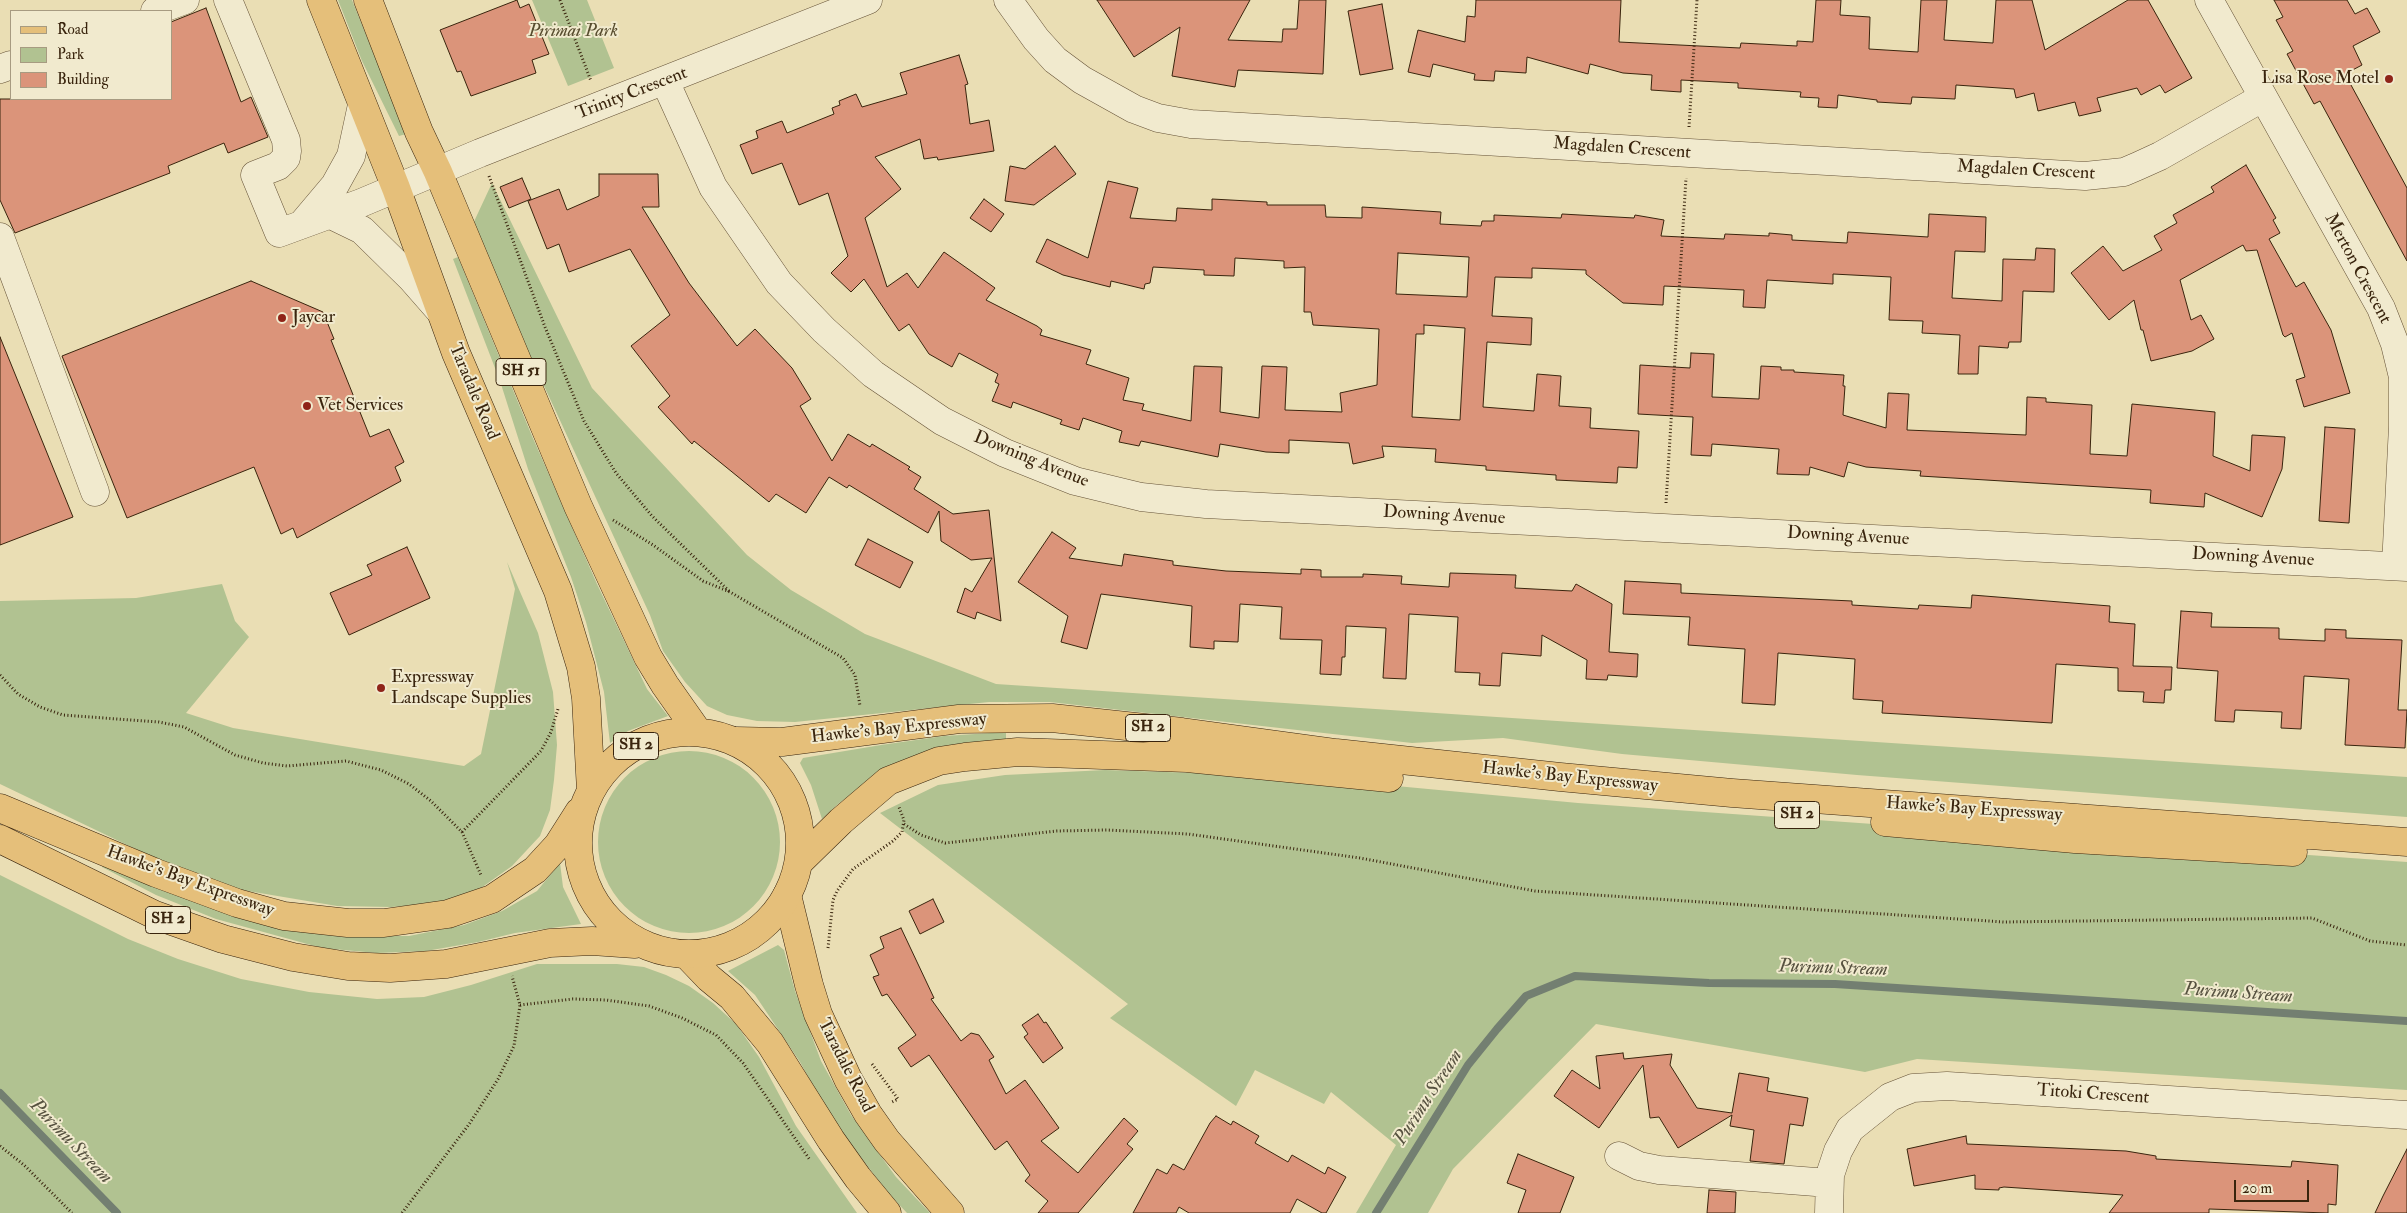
<!DOCTYPE html>
<style>
body{margin:0}
#map{position:relative;width:2407px;height:1213px;overflow:hidden;background:#eadeb4;font-family:"IM FELL Double Pica",serif}
canvas{display:block}
.legend{position:absolute;left:10px;top:10px;width:162px;height:90px;box-sizing:border-box;background:#f1eace;border:1px solid #a79b81;margin:0;padding:6px 9px;list-style:none;font-size:15px;color:#39240d}
.legend li{display:flex;align-items:center;gap:10px;height:25px}
.legend b{width:25px;border:1px solid #a79b81}
.scale{position:absolute;left:2234px;top:1180px;width:75px;height:22px;box-sizing:border-box;border:2px solid #39240d;border-top:0;padding-left:6px;font-size:15px;line-height:18px;white-space:nowrap;color:#39240d;-webkit-text-stroke:4px #f1eace;paint-order:stroke}
</style>
<div id="map">
<canvas width="2407" height="1213"></canvas>
<ul class="legend">
<li><b style="height:6px;background:#e5bf7a"></b>Road</li>
<li><b style="height:14px;background:#b1c291"></b>Park</li>
<li><b style="height:14px;background:#db947a"></b>Building</li>
</ul>
<div class="scale">20 m</div>
</div>
<script>
const g = document.querySelector('canvas').getContext('2d');
g.lineJoin = 'round';
function fill(path, color) { g.fillStyle = color; g.fill(path, 'evenodd'); }
const shape = rows => new Path2D(rows.map(r => 'M' + r).join(''));
function stroke(path, color, width, dash) { g.strokeStyle = color; g.lineWidth = width; g.lineCap = dash ? 'butt' : 'round'; g.setLineDash(dash || []); g.stroke(path); }
function write(font, color, halo, rows, align = 'center') {
  g.font = font + ' "IM FELL Double Pica",serif'; g.lineWidth = 4; g.setLineDash([]); g.textBaseline = 'middle'; g.strokeStyle = halo; g.fillStyle = color; for (const [text, x, y, turn = 0] of rows) {
    g.save(); g.translate(x, y); g.rotate((+turn || 0) * Math.PI / 180); g.textAlign = isNaN(turn) ? turn : align; if (halo) g.strokeText(text, 0, 0); g.fillText(text, 0, 0); g.restore();
  }
}
const green = shape([
 [338,0,352,0,406,134,399,136,362,61],
 [532,0,587,0,614,68,568,86],
 [492,183,592,388,747,555,791,590,865,634,996,684,2407,777,2407,817,1857,775,1622,754,1503,738,1412,743,1050,702,989,702,795,722,757,721,727,715,707,706,685,682,663,651,650,615,471,228],
 [458,257,532,436,597,584,647,689,668,716,628,731,610,743,604,692,586,622,571,577,528,469,500,381,453,259],
 [507,562,538,633,553,692,557,745,554,780,550,810,540,836,512,866,481,888,453,902,391,907,337,906,242,890,150,856,0,784,0,601,136,598,222,584,235,621,249,637,186,713,233,728,464,766,481,754,515,589],
 [1006,732,1006,740,874,777,838,804,822,819,811,785,800,763,803,758,881,745,944,736],
 '598 842a91 91 0 1 1 182 0a91 91 0 1 1-182 0Z',
 [1105,770,1289,776,1578,803,2407,862,2407,1090,1917,1059,1865,1072,1596,1024,1453,1169,1428,1213,1356,1213,1396,1145,1331,1092,1324,1104,1255,1070,1236,1106,1110,1018,1128,1004,880,813,938,785,1005,775],
 [103,863,161,890,235,915,352,936,409,936,464,925,502,911,537,891,560,863,563,887,581,924,515,933,478,942,426,951,377,953,322,948,216,919,156,895,102,867],
 [0,875,128,939,178,959,241,979,309,992,377,999,424,997,471,985,537,964,617,964,644,967,666,975,689,986,713,1003,736,1024,759,1057,796,1126,857,1213,0,1213],
 [778,945,784,950,795,991,821,1061,851,1115,896,1177,930,1213,907,1213,889,1194,832,1120,800,1062,755,995,728,971]
]);
const stream = shape([
 [0,1093,117,1213],
 [1376,1213,1468,1065,1497,1029,1526,996,1575,976,1709,983,1835,984,2407,1021]
]);
const building = shape([
 [517,0,520,8,529,4,549,54,532,60,536,73,471,96,461,71,457,72,440,30,517,0],
 [1097,0,1250,0,1228,40,1282,42,1283,29,1297,29,1299,0,1326,0,1323,74,1238,70,1235,87,1172,76,1180,27,1134,57,1097,0],
 [1476,0,1621,0,1619,42,1740,48,1741,43,1797,46,1797,41,1813,42,1816,0,1841,0,1840,15,1870,17,1869,49,1918,52,1921,0,1947,0,1944,40,1993,43,1996,0,2032,0,2045,50,2128,0,2148,0,2192,78,2165,93,2160,85,2141,95,2137,88,2097,98,2101,111,2079,116,2075,102,2038,111,2034,93,2016,98,2014,89,1956,85,1955,99,1912,97,1911,104,1877,102,1877,100,1838,95,1837,108,1818,107,1819,98,1800,97,1801,92,1738,88,1738,83,1681,80,1681,92,1651,90,1652,75,1623,73,1590,64,1588,74,1527,57,1526,73,1495,71,1494,81,1474,80,1475,74,1433,64,1430,77,1408,72,1418,30,1465,42,1467,16,1475,17,1476,0],
 [2274,0,2347,0,2355,14,2367,8,2380,32,2353,46,2362,65,2345,74,2407,188,2407,261,2320,101,2314,104,2287,54,2293,51,2276,20,2283,17,2274,0],
 [1382,4,1393,69,1360,75,1348,11,1382,4],
 [206,8,241,102,251,97,268,137,228,153,224,143,168,166,170,173,15,233,0,200,0,99,171,99,171,22,206,8],
 [959,55,968,84,965,85,970,124,989,120,994,151,938,160,937,157,924,159,920,139,875,157,901,189,865,218,887,287,907,273,918,288,944,252,995,288,986,300,1037,326,1042,330,1040,335,1091,350,1086,364,1129,378,1123,400,1144,404,1142,410,1191,421,1194,366,1222,367,1220,412,1259,418,1262,366,1287,367,1285,410,1342,412,1340,393,1377,385,1379,329,1313,325,1311,312,1304,312,1305,267,1284,268,1284,261,1235,258,1234,276,1204,275,1204,270,1153,267,1150,283,1145,284,1144,289,1111,281,1110,287,1063,275,1036,262,1047,239,1088,258,1108,181,1138,188,1130,218,1176,221,1177,208,1212,210,1212,199,1267,202,1267,205,1325,205,1326,217,1362,218,1362,207,1441,212,1440,224,1481,226,1482,221,1494,221,1494,215,1561,218,1562,214,1634,218,1635,215,1664,220,1661,236,1724,239,1725,234,1769,236,1769,233,1792,235,1792,240,1847,243,1848,232,1928,237,1929,214,1986,217,1985,252,1955,251,1952,298,2002,301,2003,259,2035,260,2036,248,2055,249,2054,292,2023,291,2021,342,2009,342,2008,348,1979,346,1978,374,1958,374,1960,335,1922,333,1923,321,1889,320,1891,277,1833,274,1833,284,1767,280,1765,308,1743,307,1744,290,1664,286,1663,305,1623,303,1586,274,1586,270,1532,268,1532,278,1495,277,1492,316,1532,318,1531,345,1487,342,1483,407,1534,411,1537,374,1561,376,1559,406,1591,408,1590,428,1639,431,1637,468,1618,467,1617,483,1556,480,1556,475,1486,470,1486,466,1435,462,1436,449,1382,446,1384,457,1353,464,1349,443,1289,440,1289,453,1266,452,1220,444,1218,457,1141,441,1139,446,1119,442,1122,431,1083,418,1079,430,1060,424,1062,420,1013,402,1011,408,992,401,999,384,995,382,998,374,959,353,952,367,929,354,909,324,899,331,864,279,851,292,831,273,848,256,828,193,799,205,782,163,752,174,740,145,758,138,756,131,782,121,787,133,834,114,832,108,840,105,839,101,856,94,862,107,907,94,900,73,959,55],
 [1398,253,1469,257,1467,297,1396,294,1398,253],
 [1424,325,1465,328,1460,420,1412,417,1416,334,1424,334,1424,325],
 [1055,146,1076,174,1034,205,1005,201,1010,166,1025,169,1055,146],
 [2246,165,2276,218,2273,220,2280,233,2269,239,2296,287,2304,282,2331,330,2350,393,2304,407,2296,380,2305,377,2292,333,2285,337,2283,335,2257,250,2246,251,2243,245,2180,280,2191,320,2201,315,2214,339,2192,351,2151,361,2143,330,2141,330,2134,300,2109,320,2071,273,2103,246,2123,271,2162,250,2154,236,2177,223,2173,215,2214,192,2211,187,2246,165],
 [599,174,658,174,659,207,642,207,689,283,737,346,755,329,792,368,811,399,800,406,832,461,848,434,870,447,872,444,910,467,908,469,921,477,914,489,953,514,989,510,1001,621,977,612,975,619,957,612,965,588,972,592,992,558,971,560,941,541,939,511,928,533,849,485,847,488,829,477,806,513,776,494,769,502,694,441,692,444,658,407,670,396,631,346,670,315,630,249,569,272,559,244,547,249,528,201,559,189,567,210,599,196,599,174],
 [522,178,531,199,509,208,500,187,522,178],
 [984,199,1004,214,991,232,970,218,984,199],
 [251,281,323,312,334,339,331,340,370,437,389,429,404,462,395,467,401,481,297,538,293,528,281,534,254,467,127,518,62,356,251,281],
 [0,337,73,517,0,545,0,337],
 [1691,353,1714,354,1712,397,1759,399,1761,366,1781,367,1781,370,1794,370,1794,372,1844,375,1843,386,1845,386,1843,415,1886,428,1888,393,1909,394,1907,430,2026,435,2027,397,2046,398,2046,402,2092,405,2090,454,2127,456,2132,404,2215,412,2213,456,2250,471,2252,435,2285,437,2282,469,2262,517,2205,493,2204,507,2150,503,2151,490,1920,476,1921,471,1866,467,1848,462,1844,477,1810,467,1809,475,1777,474,1779,449,1712,444,1711,456,1691,455,1693,417,1638,414,1640,365,1690,368,1691,353],
 [2325,427,2355,429,2349,523,2319,521,2325,427],
 [1052,532,1076,548,1069,558,1122,566,1124,554,1173,561,1173,565,1226,571,1301,574,1301,569,1321,570,1321,577,1363,577,1363,574,1402,576,1401,584,1449,587,1450,573,1516,575,1515,588,1572,591,1576,584,1612,604,1609,652,1638,654,1637,677,1608,675,1607,680,1586,679,1587,660,1542,635,1541,656,1502,653,1500,686,1479,685,1480,673,1455,672,1458,617,1409,614,1406,679,1383,678,1386,628,1346,626,1345,657,1342,657,1341,675,1320,674,1322,640,1280,639,1282,607,1240,604,1238,642,1214,641,1214,649,1190,647,1192,606,1101,594,1087,649,1061,642,1068,616,1018,582,1052,532],
 [868,539,913,562,900,588,855,565,868,539],
 [407,547,430,598,349,635,330,593,372,575,367,565,407,547],
 [1625,581,1681,584,1681,593,1852,601,1852,605,1918,609,1919,605,1971,608,1972,595,2110,606,2109,622,2135,624,2133,666,2172,667,2171,690,2165,690,2164,703,2143,702,2144,692,2118,691,2118,668,2056,664,2052,723,1882,713,1883,701,1853,699,1855,659,1778,653,1775,705,1742,703,1745,649,1688,645,1690,617,1623,614,1625,581],
 [2181,611,2212,613,2211,627,2279,628,2279,639,2325,641,2325,629,2346,630,2346,638,2402,640,2398,710,2407,710,2405,748,2345,745,2349,679,2304,676,2301,729,2281,728,2282,712,2235,710,2234,722,2215,721,2218,671,2177,668,2181,611],
 [933,899,944,922,920,934,909,911,933,899],
 [901,928,934,998,931,999,961,1041,971,1033,979,1035,994,1057,989,1060,1006,1094,1025,1080,1059,1128,1041,1141,1078,1173,1124,1118,1138,1131,1127,1144,1133,1149,1078,1213,1038,1213,1048,1201,1025,1181,1030,1175,1007,1141,995,1150,929,1055,911,1067,898,1048,916,1035,887,994,882,996,873,977,879,975,870,955,884,948,880,937,901,928],
 [1038,1014,1044,1023,1046,1022,1063,1048,1043,1063,1024,1037,1028,1034,1022,1025,1038,1014],
 [1623,1053,1624,1059,1672,1054,1670,1065,1697,1108,1732,1113,1739,1073,1769,1078,1767,1091,1808,1098,1803,1126,1790,1124,1784,1164,1750,1161,1754,1130,1730,1126,1732,1115,1678,1148,1659,1117,1650,1118,1643,1065,1599,1128,1554,1096,1572,1070,1600,1089,1596,1056,1623,1053],
 [1216,1116,1231,1125,1233,1121,1259,1136,1255,1143,1288,1162,1292,1155,1325,1174,1328,1167,1346,1177,1326,1213,1322,1213,1297,1199,1290,1213,1189,1213,1179,1207,1176,1213,1133,1213,1157,1169,1167,1174,1173,1164,1184,1170,1210,1123,1216,1116],
 [1966,1136,1967,1144,2126,1151,2156,1156,2156,1159,2291,1167,2292,1161,2338,1165,2336,1205,2328,1204,2328,1213,2209,1209,2209,1213,2109,1213,2123,1195,2004,1187,1999,1188,1999,1190,1975,1189,1975,1175,1914,1186,1907,1149,1966,1136],
 [2407,1149,2407,1213,2375,1213,2383,1196,2407,1149],
 [1518,1154,1574,1177,1560,1213,1518,1213,1526,1190,1507,1183,1518,1154],
 [1709,1190,1736,1192,1735,1213,1707,1213,1709,1190]
]);
const path = shape([
 [560,0,591,81],
 [1689,127,1697,0],
 [489,176,545,327,584,421,616,473,652,516,730,592],
 [1666,503,1686,178],
 [613,520,653,545,703,581,730,592,843,658,855,675,860,706],
 [0,675,18,694,40,707,63,715,159,722,184,727,235,755,263,763,287,766,346,761,381,770,409,784,431,801,462,832,481,875],
 [904,824,921,835,945,843,1057,831,1107,830,1188,834,1360,858,1535,891,2004,922,2312,918,2370,941,2407,945],
 [462,832,541,751,551,732,558,709],
 [828,948,833,900,837,891,853,869,893,841,902,832,904,820,899,807],
 [520,1005,573,999,606,1000,649,1006,682,1018,716,1035,743,1063,810,1160],
 [872,1064,898,1099,892,1102],
 [0,1146,24,1165,72,1213],
 [402,1213,470,1123,498,1079,514,1046,520,1005,512,976]
]);
const minor = shape([
 [228,0,286,140,287,151,286,158,278,166,255,175,279,233,361,203,480,153,868,0],
 [1008,0,1036,39,1055,60,1082,80,1134,109,1158,118,1191,124,2085,176,2124,172,2138,166,2160,156,2262,98],
 [2209,0,2381,308,2395,344,2403,377,2403,426,2396,566],
 [155,11,185,0],
 [0,69,11,65],
 [665,81,713,187,779,283,824,330,873,374,942,421,1005,453,1075,481,1141,497,1206,504,2407,567],
 [329,214,362,230,412,279,440,311],
 [303,223,335,185,351,156,362,105],
 [0,237,95,492],
 [1619,1156,1639,1166,1659,1170,1829,1183],
 [1829,1213,1830,1175,1838,1151,1850,1129,1890,1097,1913,1088,1947,1086,2407,1115]
]);
const major = shape([
 [787,895,809,985,818,1014,848,1079,868,1114,887,1141,950,1213],
 [687,955,709,978,732,997,770,1043,831,1140,858,1178,887,1213]
]);
const highway = shape([
 [321,0,396,188,456,353,558,591,581,667,586,698,591,791],
 [368,0,419,132,438,172,578,506,648,657,665,685,698,732],
 '578 843a111 111 0 1 1 222 0a111 111 0 1 1-222 0Z',
 [736,741,782,742,959,719,1052,718,1182,732,1336,753,1560,777,1732,793,2407,842],
 [0,808,156,873,237,903,284,916,348,923,384,923,448,914,492,899,535,870,558,845,579,812],
 [1885,822,2075,839,2293,852],
 [0,839,155,915,223,939,293,957,348,966,390,968,446,964,550,943,592,941,635,944],
 [799,862,841,821,888,781,939,761,965,757,1018,752,1187,758,1389,778]
]);
const markers = [
 [2389,79,5,"#8f2418"],
 [282,318,5,"#8f2418"],
 [307,406,5,"#8f2418"],
 [381,688,5,"#8f2418"]
];
const shields = [
 [521,372,50],
 [1148,728,45],
 [636,746,45],
 [1797,815,45],
 [168,920,45]
];
const shieldNames = [
 ["SH 51",521,372],
 ["SH 2",1148,728],
 ["SH 2",636,746],
 ["SH 2",1797,815],
 ["SH 2",168,920]
];
const parkNames = [
 ["Pirimai Park",573,32]
];
const poiNames = [
 ["Lisa Rose Motel",2379,79,"right"],
 ["Jaycar",292,318],
 ["Vet Services",317,406],
 ["Expressway",391,678],
 ["Landscape Supplies",391,699]
];
const streetNames = [
 ["Trinity Crescent",632,94,-21],
 ["Magdalen Crescent",1622,149,4],
 ["Magdalen Crescent",2026,171,3],
 ["Merton Crescent",2357,269,62],
 ["Taradale Road",473,392,67],
 ["Downing Avenue",1031,460,22],
 ["Downing Avenue",1444,516,3],
 ["Downing Avenue",1848,537,3],
 ["Downing Avenue",2253,558,3],
 ["Hawke's Bay Expressway",899,729,-6],
 ["Hawke's Bay Expressway",1570,778,6],
 ["Hawke's Bay Expressway",1974,810,4],
 ["Hawke's Bay Expressway",190,882,20],
 ["Taradale Road",845,1066,63],
 ["Titoki Crescent",2093,1095,4]
];
const waterNames = [
 ["Purimu Stream",1833,969,2],
 ["Purimu Stream",2238,994,4],
 ["Purimu Stream",1429,1098,-57],
 ["Purimu Stream",70,1142,46]
];
fill(green, '#b1c291');
stroke(stream, '#737f71', 8);
fill(building, '#db947a');
stroke(building, '#39240d', 1);
stroke(minor, '#655237', 29);
stroke(major, '#39240d', 29);
stroke(highway, '#39240d', 29);
stroke(path, '#39240d', 3, [1, 2.5]);
stroke(minor, '#f1eace', 28);
stroke(major, '#e5bf7a', 28);
stroke(highway, '#e5bf7a', 28);
for (const [x, y, r, color] of markers) { const dot = new Path2D(); dot.arc(x, y, r, 0, 2 * Math.PI); g.fillStyle = color; g.fill(dot); stroke(dot, '#f1eace', 2); }
for (const [x, y, w] of shields) { const box = new Path2D(); box.roundRect(x - w / 2, y - 13.5, w, 27, 4); g.fillStyle = '#f1eace'; g.fill(box); stroke(box, '#39240d', 1); }
write('bold 16px', '#39240d', null, shieldNames);
write('italic 18px', '#574c2e', '#f1eace', parkNames);
write('18px', '#39240d', '#f1eace', poiNames, 'left');
write('18px', '#39240d', '#f1eace', streetNames);
write('italic 19px', '#56513f', '#f1eace', waterNames);
</script>
